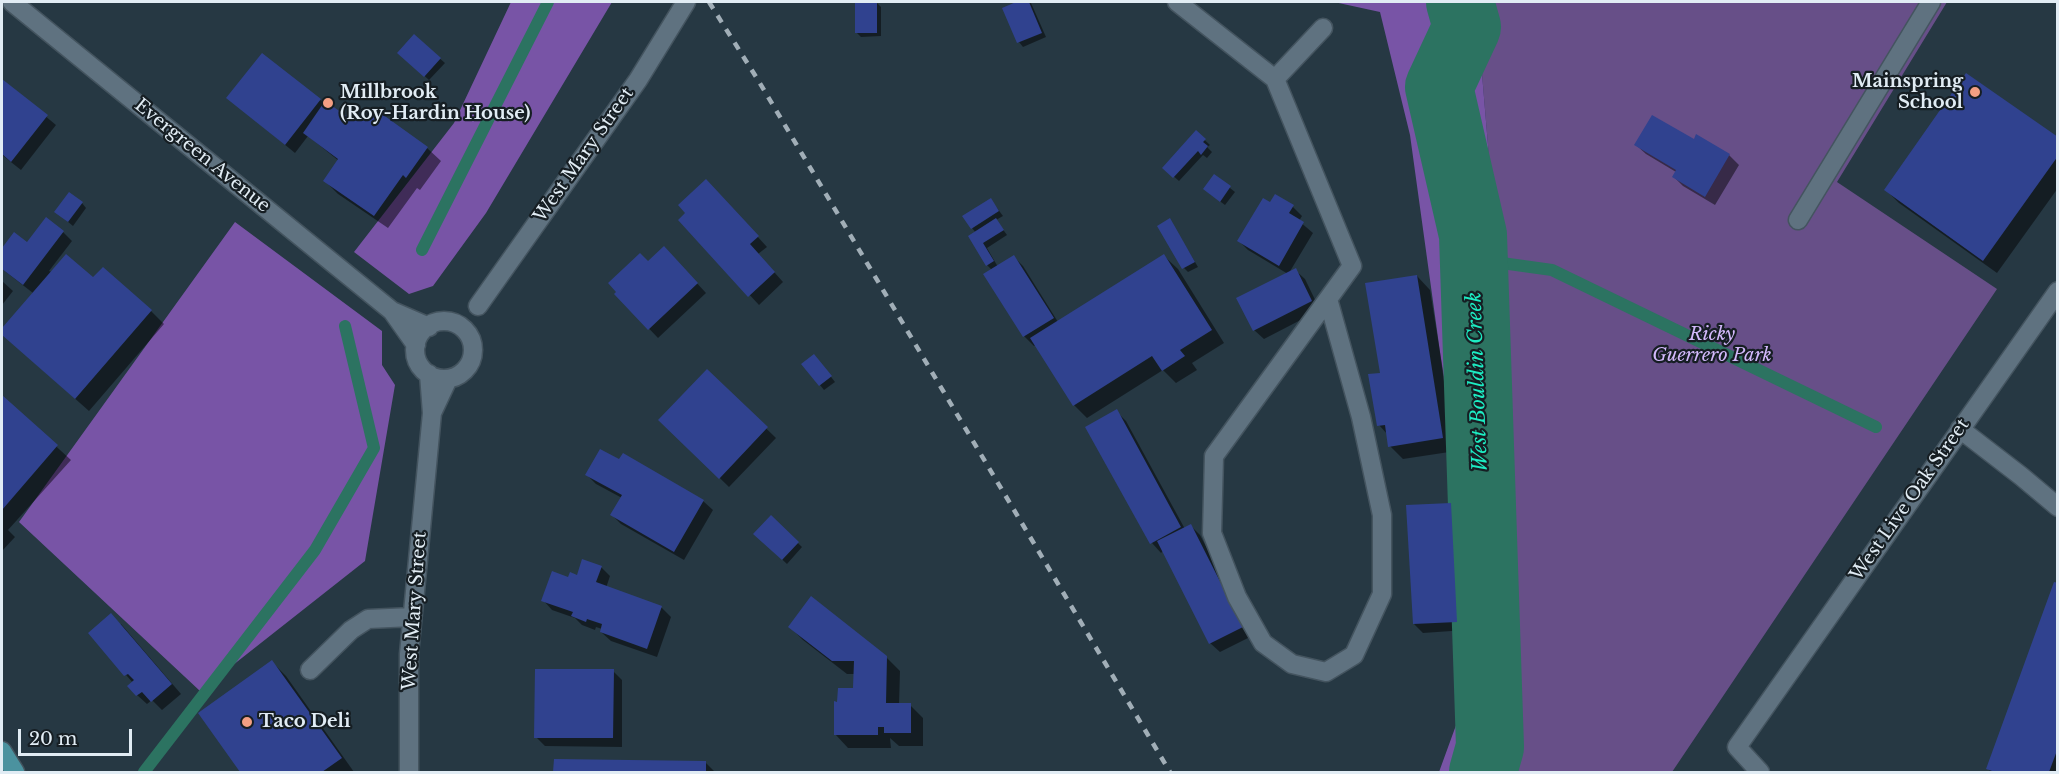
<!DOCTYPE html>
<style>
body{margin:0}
#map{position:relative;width:2059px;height:774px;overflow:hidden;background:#263843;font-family:"Libre Baskerville",serif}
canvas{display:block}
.frame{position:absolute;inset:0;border:3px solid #e1ecf4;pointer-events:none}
.scale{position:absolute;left:18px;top:729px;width:114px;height:27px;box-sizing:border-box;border:3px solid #e1ecf4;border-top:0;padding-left:8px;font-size:18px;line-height:21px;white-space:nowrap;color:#e1ecf4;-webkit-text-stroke:4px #161e23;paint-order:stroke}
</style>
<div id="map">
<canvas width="2059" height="774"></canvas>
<div class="frame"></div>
<div class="scale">20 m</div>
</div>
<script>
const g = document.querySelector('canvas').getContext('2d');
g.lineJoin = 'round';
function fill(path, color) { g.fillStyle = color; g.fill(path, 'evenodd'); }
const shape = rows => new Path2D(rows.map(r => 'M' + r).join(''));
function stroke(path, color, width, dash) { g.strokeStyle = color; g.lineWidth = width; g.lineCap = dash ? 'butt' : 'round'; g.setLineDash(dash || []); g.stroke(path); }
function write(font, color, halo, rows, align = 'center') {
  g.font = font + ' "Libre Baskerville",serif'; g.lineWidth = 4.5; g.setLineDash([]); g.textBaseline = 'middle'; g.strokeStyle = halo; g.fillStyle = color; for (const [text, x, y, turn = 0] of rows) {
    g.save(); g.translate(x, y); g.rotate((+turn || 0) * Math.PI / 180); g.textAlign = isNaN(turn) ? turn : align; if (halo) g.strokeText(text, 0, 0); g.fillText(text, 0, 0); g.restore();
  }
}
const green = shape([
 [1476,2,1947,2,1837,182,1997,289,1672,772,1508,772,1506,360]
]);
const forest = shape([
 [511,2,612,2,486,213,433,286,409,294,354,252,454,123],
 [1334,2,1476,2,1506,360,1508,772,1439,772,1463,706,1460,497,1410,135,1380,12],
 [235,222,382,331,382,365,395,385,365,561,200,691,19,522]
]);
const shadow = shape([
 [1020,2,1031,3,1046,37,1023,47,1019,42,1004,9],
 [877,3,881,7,881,36,861,37,856,32],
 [414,36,445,63,429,80,399,53],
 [2,80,56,125,21,170,2,155],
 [228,98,320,100,351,122,369,121,427,148,441,161,420,190,417,188,388,228,338,194,325,181,339,161,308,136,295,153],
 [1196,132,1210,145,1207,147,1212,152,1207,158,1203,155,1179,181,1164,168],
 [2058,139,2058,188,1997,273,1899,203,1886,190],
 [1694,141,1729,155,1739,165,1715,205,1683,186,1674,177,1676,172,1646,154,1636,145],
 [1215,176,1235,192,1225,205,1210,194],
 [715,190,767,247,758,254,783,282,759,305,680,220],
 [991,200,1003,216,996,220,1007,235,987,248,998,267,1014,257,1023,266,1058,322,1164,256,1178,269,1224,343,1192,363,1197,370,1176,383,1163,370,1087,418,1074,405,1036,345,1034,346,1024,336,985,275,992,270,987,265,976,233,972,228],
 [82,203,86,208,73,226,61,216],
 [1271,204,1293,207,1302,216,1299,221,1313,233,1289,273,1295,270,1305,279,1320,310,1264,339,1254,330,1288,274,1248,250,1239,241],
 [1170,220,1198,267,1188,272,1184,268],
 [63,232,72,241,49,271,151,311,164,324,89,411,2,334,2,330,33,293,2,269,2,250,14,234,27,244],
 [673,257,706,293,658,338,616,294,648,263],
 [1417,276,1430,290,1456,451,1403,459,1390,446,1388,435,1379,425,1381,374],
 [2,281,13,291,2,305],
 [818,360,835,382,824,390,803,364],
 [707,371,776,438,729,487,660,420],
 [2,397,71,460,8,530,15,537,2,551],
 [1116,411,1126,421,1185,529,1191,526,1200,535,1252,636,1220,652,1210,643,1163,551,1161,553,1152,543,1087,427],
 [587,475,703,501,713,510,684,560,621,524,612,515,622,498,596,484],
 [1450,504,1459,514,1466,630,1423,633,1414,624],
 [771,517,802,547,787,564,755,534],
 [601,567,610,576,606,588,662,608,671,617,657,657,611,641,601,632,602,629,596,627,595,630,582,625,575,618,552,610,543,600,569,579],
 [2058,585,2058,772,1991,772,1988,769],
 [121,624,181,694,162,710,152,700,147,704,137,695,129,686,133,683,90,633],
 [790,627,886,657,900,671,899,705,910,705,923,718,923,746,899,746,890,738,891,748,848,748,835,734,839,703,855,690,855,674,847,674,803,640],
 [272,662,286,676,354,772,242,772,200,714],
 [613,671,622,680,622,747,545,746,536,737],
 [555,761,705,762,715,772,555,772]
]);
const stream = shape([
 [422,250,548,2],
 [1473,259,1552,270,1876,427],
 [144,772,315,550,374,448,345,326]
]);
const river = shape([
 [1460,2,1467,27,1439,87,1473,235,1490,747,1483,772]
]);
const building = shape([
 [855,2,877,2,877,33,855,33],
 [1016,2,1029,2,1042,33,1017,43,1002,8],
 [414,34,441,58,424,77,397,53],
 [262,53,321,99,285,145,226,98],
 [1966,73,2058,137,2058,156,1983,261,1884,190],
 [2,79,48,115,11,162,2,154],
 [325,101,351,119,357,111,369,119,375,109,428,147,406,178,403,175,374,216,323,181,338,159,303,133],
 [1652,115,1694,139,1696,134,1730,154,1705,197,1672,177,1676,170,1634,145],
 [1196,130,1206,139,1203,142,1208,146,1201,155,1198,151,1173,178,1162,168],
 [1214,174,1231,186,1220,202,1203,189],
 [706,179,759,236,750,244,775,272,748,297,678,220,685,213,678,205],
 [69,192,83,202,68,222,54,212],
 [1275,194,1294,205,1289,213,1304,222,1279,266,1237,241,1263,198,1270,202],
 [991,198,999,211,971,229,962,216],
 [46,217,64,231,23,285,2,269,2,248,14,232,27,242],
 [996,218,1004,230,983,243,994,261,986,266,968,236],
 [1170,218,1195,262,1182,269,1157,226],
 [664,246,698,283,648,330,614,294,616,292,608,283,640,253,648,261],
 [66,254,93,277,103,267,152,310,75,399,2,335,2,328],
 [1164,254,1212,330,1180,350,1185,356,1162,371,1152,356,1073,406,1030,338],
 [1014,255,1054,318,1023,337,983,274],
 [1296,268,1312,301,1253,331,1236,298],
 [1417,275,1443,438,1388,447,1385,425,1377,426,1368,374,1380,373,1365,283],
 [814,354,832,376,819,386,801,364],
 [707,369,768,427,719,479,658,420],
 [2,395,58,445,2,510],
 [1117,409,1181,527,1150,544,1085,427],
 [600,449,619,459,623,453,704,500,674,552,610,515,622,495,585,475],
 [1451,503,1457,622,1413,624,1406,505],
 [771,515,799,542,782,560,753,534],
 [1191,524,1243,627,1209,644,1157,541],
 [582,559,602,566,596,582,662,606,647,649,600,632,602,624,587,619,586,622,571,616,573,612,541,601,552,571,568,577,570,572,577,575],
 [2054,582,2058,583,2058,748,2049,772,1995,772,1986,769],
 [811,596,887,656,886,703,911,703,911,733,884,733,884,727,878,727,878,735,834,735,834,701,837,702,838,688,853,688,854,661,832,661,788,627],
 [111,613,172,684,151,702,142,692,136,696,127,686,134,680,128,674,124,676,88,633],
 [272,660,342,758,322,772,240,772,198,713],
 [535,669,614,669,613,738,534,738],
 [554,759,706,761,706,772,553,772]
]);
const minor = shape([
 [12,2,392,311],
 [1177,2,1275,79,1323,28],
 [1275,79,1352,266,1214,456,1212,533,1237,597,1263,643,1292,664,1326,672,1354,655,1382,594,1382,515,1361,417,1328,299],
 [1798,220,1931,2],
 [478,306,638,80,686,2],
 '415 350a29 29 0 1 1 58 0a29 29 0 1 1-58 0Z',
 [416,345,392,311,429,327],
 [429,374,432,413,448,379],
 [1960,429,2021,476,2058,507],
 [310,670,351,630,368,619,412,617],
 [409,772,409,654,432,413],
 [1760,772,1737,747,2058,291]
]);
const major = shape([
 [2,751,15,772]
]);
const rail = shape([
 [709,2,758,80,1170,772]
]);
const markers = [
 [1975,92,6,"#f39f83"],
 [328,103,6,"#f39f83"],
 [247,722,6,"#f39f83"]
];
const poiNames = [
 ["Mainspring",1963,82,"right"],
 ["School",1963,103,"right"],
 ["Millbrook",340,93],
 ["(Roy-Hardin House)",340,114],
 ["Taco Deli",259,722]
];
const streetNames = [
 ["West Mary Street",584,155,-55],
 ["Evergreen Avenue",202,156,39],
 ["West Live Oak Street",1910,500,-55],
 ["West Mary Street",415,611,-86]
];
const parkNames = [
 ["Ricky",1712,335],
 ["Guerrero Park",1712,356]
];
const waterNames = [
 ["West Bouldin Creek",1478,382,-92]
];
fill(green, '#674f88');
fill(forest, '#7854a6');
fill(shadow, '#0007');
stroke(stream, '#2c7361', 12);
stroke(river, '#2c7361', 68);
fill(building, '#30428f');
stroke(minor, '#44545f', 21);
stroke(major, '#44545f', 21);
stroke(minor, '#5f7280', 18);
stroke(major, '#4b929f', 18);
stroke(rail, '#a1aeb7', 4.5, [8, 8]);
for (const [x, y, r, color] of markers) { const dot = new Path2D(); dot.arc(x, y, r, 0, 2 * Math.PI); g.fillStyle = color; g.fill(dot); stroke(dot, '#161e23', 2); }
write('bold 18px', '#e1ecf4', '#161e23', poiNames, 'left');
write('18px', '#e1ecf4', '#161e23', streetNames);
write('italic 18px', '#d3b9fc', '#161e23', parkNames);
write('italic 20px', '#1dedc3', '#161e23', waterNames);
</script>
